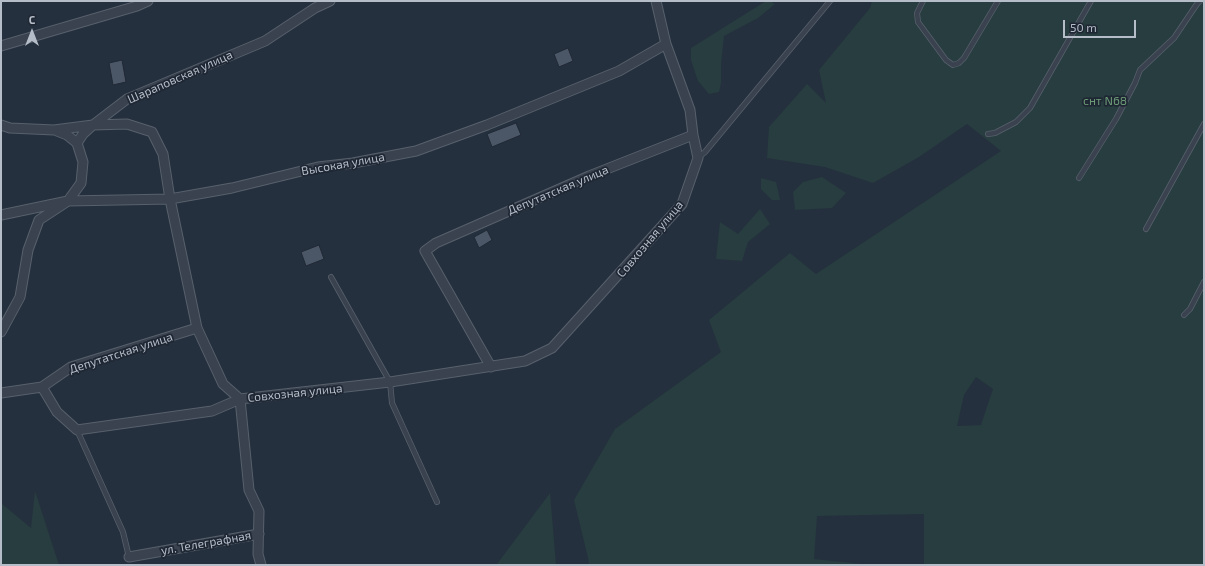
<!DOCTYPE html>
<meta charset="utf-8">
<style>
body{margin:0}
#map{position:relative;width:1205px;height:566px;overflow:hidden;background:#25303e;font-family:"Exo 2",sans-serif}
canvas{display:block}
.frame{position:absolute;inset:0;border:2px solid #b5bdc9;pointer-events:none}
.north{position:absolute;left:12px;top:12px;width:40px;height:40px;-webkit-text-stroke:3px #1e2733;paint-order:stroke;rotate:0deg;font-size:11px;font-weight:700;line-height:16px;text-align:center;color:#b5bdc9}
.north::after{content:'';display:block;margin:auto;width:14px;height:18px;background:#b5bdc9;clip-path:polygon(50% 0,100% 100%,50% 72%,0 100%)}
.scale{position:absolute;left:1063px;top:20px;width:73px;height:18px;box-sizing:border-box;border:2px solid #b5bdc9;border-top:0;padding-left:5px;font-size:12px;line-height:14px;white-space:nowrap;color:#b5bdc9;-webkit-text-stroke:3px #1e2733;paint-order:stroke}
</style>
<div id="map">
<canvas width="1205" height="566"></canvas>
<div class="frame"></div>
<div class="north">С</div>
<div class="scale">50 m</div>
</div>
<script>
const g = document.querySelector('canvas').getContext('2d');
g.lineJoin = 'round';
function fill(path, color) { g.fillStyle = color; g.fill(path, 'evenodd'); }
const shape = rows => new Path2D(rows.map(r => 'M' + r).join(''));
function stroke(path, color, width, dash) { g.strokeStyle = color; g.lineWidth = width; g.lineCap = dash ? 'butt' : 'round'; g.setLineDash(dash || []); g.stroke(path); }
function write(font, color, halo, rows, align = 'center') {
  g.font = font + ' "Exo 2",sans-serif'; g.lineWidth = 3.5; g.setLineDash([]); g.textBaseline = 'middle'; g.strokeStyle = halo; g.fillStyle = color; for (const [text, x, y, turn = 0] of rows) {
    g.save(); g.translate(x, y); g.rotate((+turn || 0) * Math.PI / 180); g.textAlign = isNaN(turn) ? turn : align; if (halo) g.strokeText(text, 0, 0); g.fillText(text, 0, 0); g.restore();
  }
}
const green = shape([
 [766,1,770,1,775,4,758,18,724,36,721,63,721,83,719,92,709,94,698,81,691,60,691,48],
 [872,1,1204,1,1204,565,924,565,924,514,817,516,814,559,871,565,588,565,589,562,574,500,615,429,721,352,709,320,790,253,816,274,1001,151,967,124,919,157,873,183,825,167,767,158,769,127,807,84,826,103,819,70,870,8],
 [976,377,993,389,981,425,957,426,964,395],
 [822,177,846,193,832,208,795,210,793,192,803,182],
 [761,178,776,182,780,200,772,200,761,189],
 [760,209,770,224,748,242,742,261,716,259,720,222,738,234],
 [35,491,59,565,1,565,1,503,31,528],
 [550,493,556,565,496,565,497,564]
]);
const building = shape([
 [568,48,573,61,559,67,554,54,568,48],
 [122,60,126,82,113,85,109,63,122,60],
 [516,123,521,135,492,147,487,134,516,123],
 [487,230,492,240,479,248,474,237,487,230],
 [319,245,324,259,306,266,301,252,319,245]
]);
const service = shape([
 [923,1,917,13,918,22,946,60,953,65,959,63,964,58,998,1],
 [988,134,995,133,1016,122,1030,108,1091,1],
 [698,158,705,152,830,1],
 [1079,178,1116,119,1135,83,1140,70,1174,38,1197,4,1200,1],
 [1146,229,1204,124],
 [331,277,390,382,392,403,437,502],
 [1184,315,1190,309,1204,282],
 [77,430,123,532,129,557]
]);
const minor = shape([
 [1,46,137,6,148,1],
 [1,125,10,128,54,130,93,125,127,99,265,41,315,8,330,1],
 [57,131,67,135,77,143],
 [1,215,68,201,170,199,232,188,318,167,353,163,416,151,487,125,619,71,666,44],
 [1,332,20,297,28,250,39,220,68,201,81,183,83,162,77,143,83,134,93,125,127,124,152,132,163,154,170,199,197,328,223,384,240,399,249,490,259,511,258,554,261,565],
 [491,367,425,251,436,243,589,176,693,135],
 [42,387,57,412,77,430,212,411,240,399,390,382,525,361,552,348,682,204,698,158,693,135,690,110,666,44,656,1],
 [1,393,42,387,71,367,197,328],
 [129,557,259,534]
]);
const streetNames = [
 ["Шараповская улица",180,77,-24],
 ["Высокая улица",343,164,-10],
 ["Депутатская улица",558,190,-23],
 ["Совхозная улица",650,239,-50],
 ["Депутатская улица",121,353,-18],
 ["Совхозная улица",295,393,-6],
 ["ул. Телеграфная",206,543,-10]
];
const parkNames = [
 ["снт N68",1105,101]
];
fill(green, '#273d3f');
fill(building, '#4b5767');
stroke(building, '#202935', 1);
stroke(service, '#57606c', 6);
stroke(minor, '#57606c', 11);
stroke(service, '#39424e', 4.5);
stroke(minor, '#39424e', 9);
write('12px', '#b5bdc9', '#1e2733', streetNames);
write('12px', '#6c9a76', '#1e2733', parkNames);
</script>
